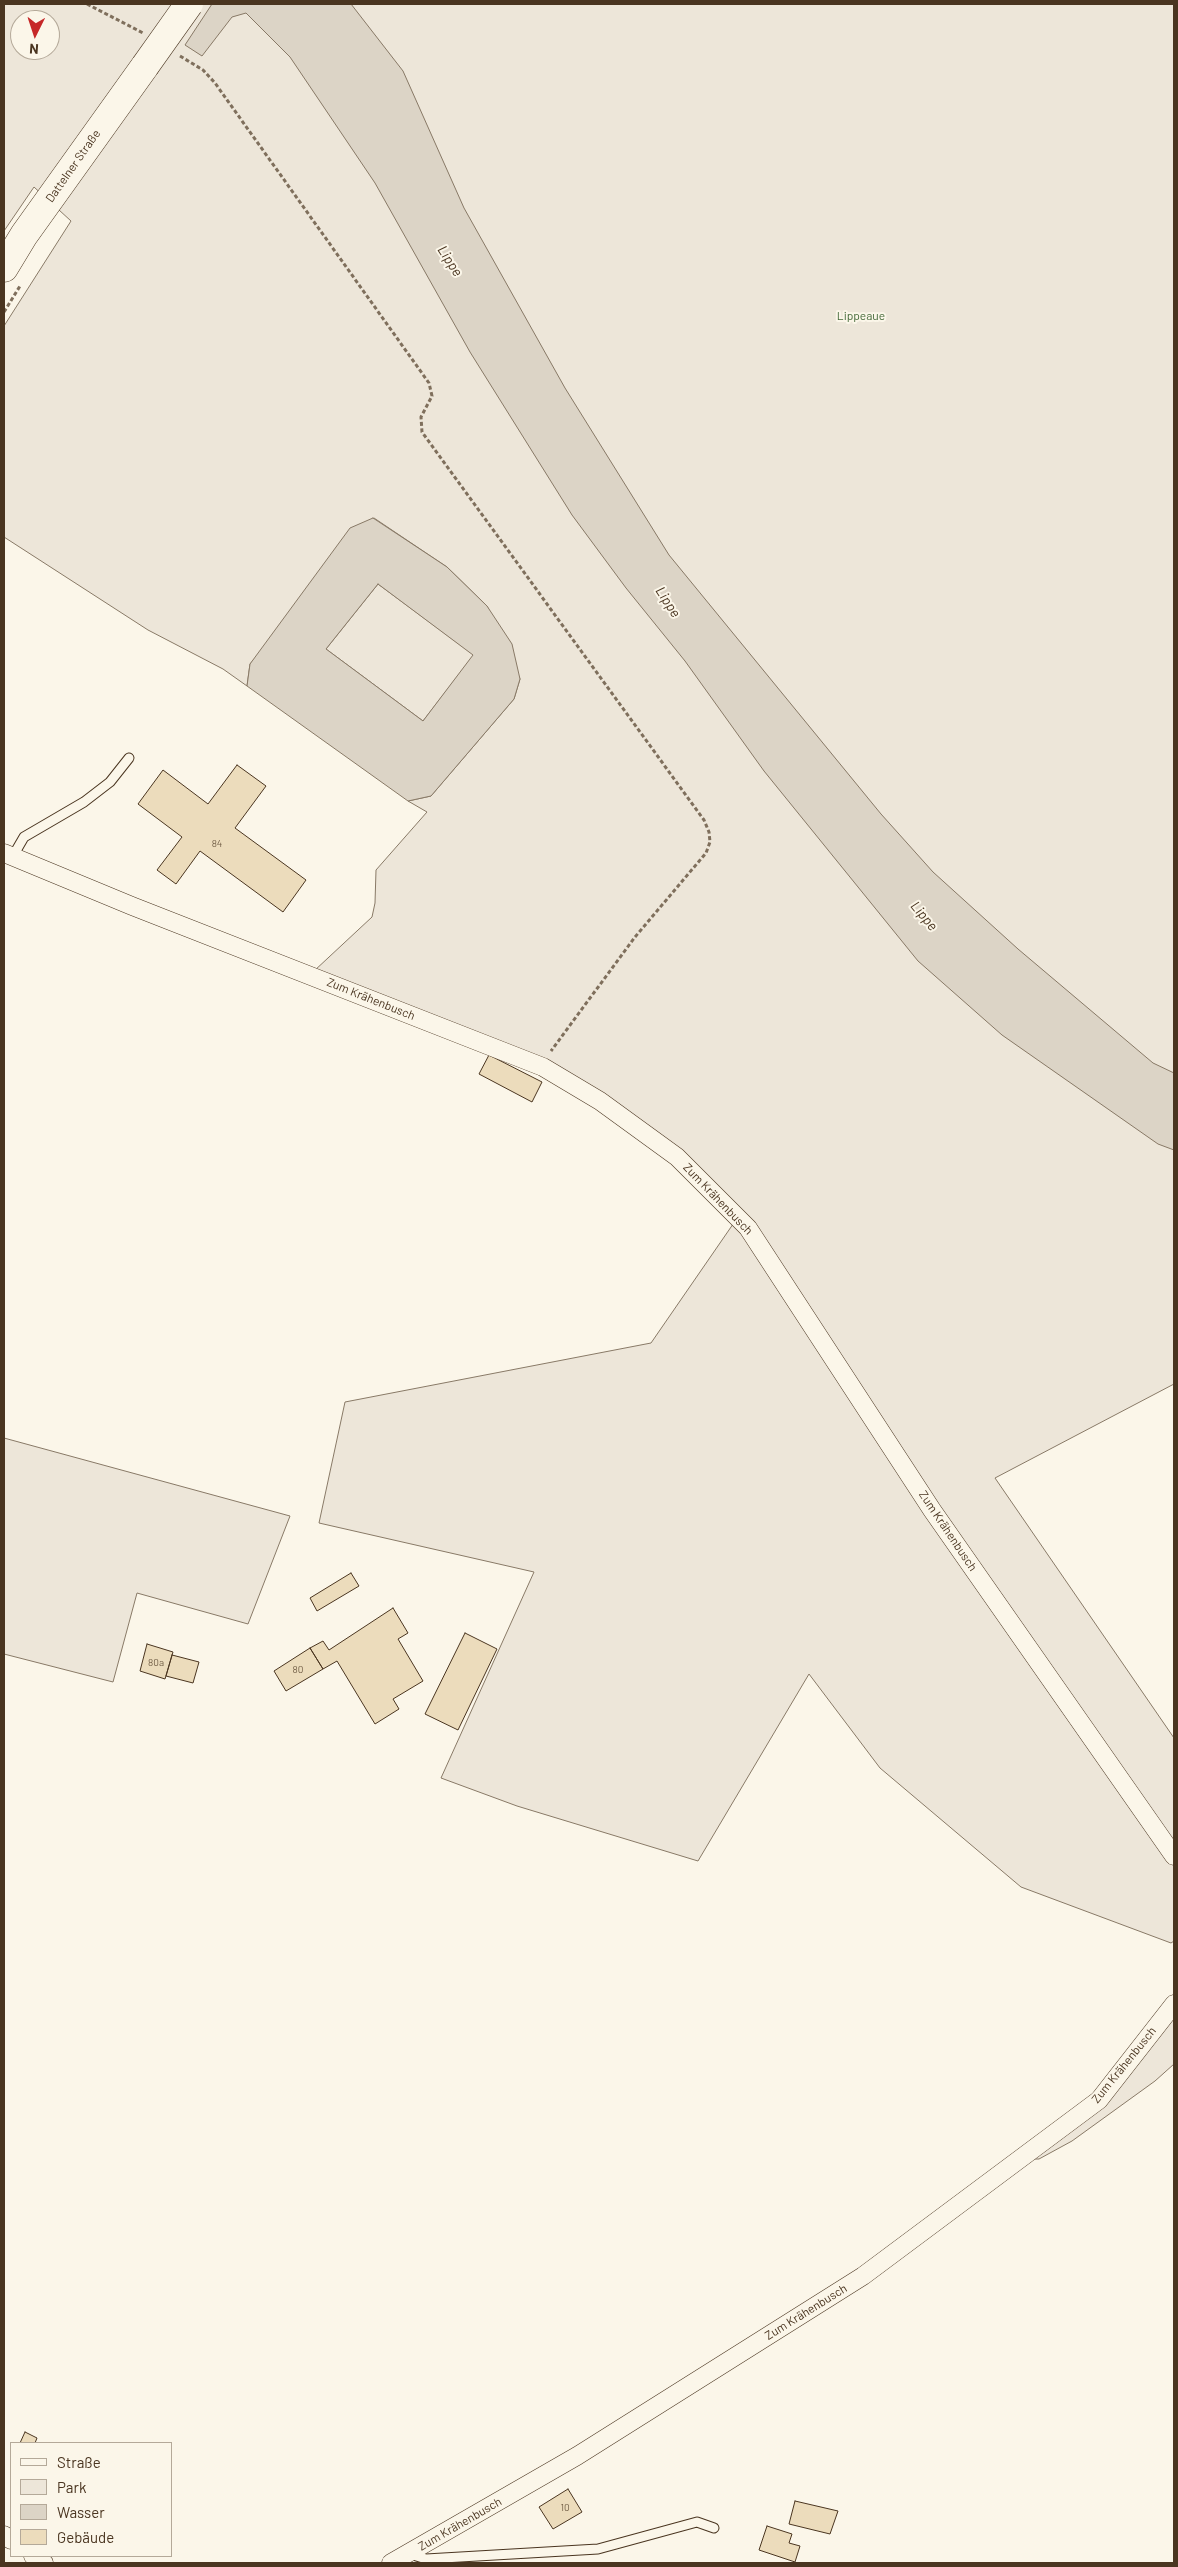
<!DOCTYPE html>
<meta charset="utf-8">
<style>
body{margin:0}
#map{position:relative;width:1178px;height:2567px;overflow:hidden;background:#fbf6e9;font-family:Barlow,sans-serif}
canvas{display:block}
.frame{position:absolute;inset:0;border:5px solid #4a3520;pointer-events:none}
.legend{position:absolute;left:10px;top:2442px;width:162px;height:115px;box-sizing:border-box;background:#fbf6e9;border:1px solid #b4a999;margin:0;padding:6px 9px;list-style:none;font-size:15px;color:#4a3520}
.legend li{display:flex;align-items:center;gap:10px;height:25px}
.legend b{width:25px;border:1px solid #b4a999}
.north{position:absolute;left:10px;top:10px;width:50px;height:50px;box-sizing:border-box;background:#fbf6e9;border:1px solid #b4a999;border-radius:50%;rotate:184deg;font-size:14px;font-weight:700;line-height:20px;text-align:center;color:#4a3520}
.north::after{content:'';display:block;margin:auto;width:18px;height:22px;background:#c62828;clip-path:polygon(50% 0,100% 100%,50% 72%,0 100%)}
</style>
<div id="map">
<canvas width="1178" height="2567"></canvas>
<div class="frame"></div>
<ul class="legend">
<li><b style="height:6px;background:#fbf6e9"></b>Straße</li>
<li><b style="height:14px;background:#ede6d9"></b>Park</li>
<li><b style="height:14px;background:#dcd4c6"></b>Wasser</li>
<li><b style="height:14px;background:#ecdcbc"></b>Gebäude</li>
</ul>
<div class="north">N</div>
</div>
<script>
const g = document.querySelector('canvas').getContext('2d');
g.lineJoin = 'round';
function fill(path, color) { g.fillStyle = color; g.fill(path, 'evenodd'); }
const shape = rows => new Path2D(rows.map(r => 'M' + r).join(''));
function stroke(path, color, width, dash) { g.strokeStyle = color; g.lineWidth = width; g.lineCap = dash ? 'butt' : 'round'; g.setLineDash(dash || []); g.stroke(path); }
function write(font, color, halo, rows, align = 'center') {
  g.font = font + ' Barlow,sans-serif'; g.lineWidth = 4; g.setLineDash([]); g.textBaseline = 'middle'; g.strokeStyle = halo; g.fillStyle = color; for (const [text, x, y, turn = 0] of rows) {
    g.save(); g.translate(x, y); g.rotate((+turn || 0) * Math.PI / 180); g.textAlign = isNaN(turn) ? turn : align; if (halo) g.strokeText(text, 0, 0); g.fillText(text, 0, 0); g.restore();
  }
}
const green = shape([
 [4,4,1174,4,1174,1384,995,1478,1174,1738,1174,1941,1171,1943,1021,1887,880,1768,809,1674,698,1861,517,1806,441,1778,534,1572,319,1523,345,1402,651,1343,740,1214,549,1064,550,1061,314,971,372,917,375,903,376,870,427,812,408,801,431,796,514,699,520,679,487,606,447,567,374,518,250,664,247,686,223,669,148,630,4,537,4,326,71,221,34,187,4,231,4,4],
 [20,20,50,20,50,50,20,50,20,20],
 [378,584,474,655,423,721,326,649,378,584],
 [4,1438,290,1516,248,1624,137,1593,113,1682,4,1654,4,1438],
 [1174,2019,1174,2064,1155,2081,1072,2141,1039,2159,1028,2159,1163,2024,1174,2019]
]);
const water = shape([
 [212,4,351,4,403,71,464,208,565,388,669,555,881,814,933,872,1018,949,1153,1063,1174,1073,1174,1150,1158,1144,1002,1035,918,961,764,771,685,661,626,588,572,515,470,352,375,183,290,57,246,13,232,17,202,56,185,45,212,4],
 [373,518,447,567,487,606,512,644,520,679,514,699,431,796,408,801,247,686,250,664,350,528,373,518],
 [378,584,473,655,423,721,326,649,378,584]
]);
const building = shape([
 [237,765,266,786,235,828,306,880,283,912,200,851,176,884,157,870,182,837,138,804,163,770,208,804,237,765],
 [489,1055,542,1082,532,1102,479,1074,489,1055],
 [351,1573,359,1586,317,1611,310,1598,351,1573],
 [393,1608,408,1633,398,1639,423,1681,393,1699,399,1709,375,1724,337,1661,323,1669,310,1648,323,1641,329,1650,393,1608],
 [465,1633,497,1649,458,1730,425,1714,465,1633],
 [147,1644,173,1652,165,1679,140,1671,147,1644],
 [310,1648,323,1669,286,1691,274,1671,310,1648],
 [172,1655,199,1662,193,1683,166,1676,172,1655],
 [25,2432,37,2438,35,2443,20,2443,25,2432],
 [568,2489,582,2512,553,2529,539,2507,568,2489],
 [795,2501,838,2511,830,2534,789,2524,795,2501],
 [767,2526,792,2534,789,2543,800,2546,795,2562,759,2550,767,2526]
]);
const path = shape([
 [87,4,143,33],
 [180,56,203,70,215,83,429,383,432,396,421,417,422,432,704,820,709,832,710,842,706,853,635,937,551,1051],
 [4,312,20,286]
]);
const service = shape([
 [13,856,24,837,84,802,110,782,129,758],
 [410,2554,426,2559,598,2549,697,2522,714,2528]
]);
const minor = shape([
 [4,853,132,906,543,1067,600,1101,677,1157,748,1228,932,1510,1174,1856],
 [4,2535,11,2540],
 [33,2556,44,2563],
 [391,2563,577,2456,863,2276,1099,2100,1174,2004]
]);
const primary = shape([
 [4,268,24,235,145,66]
]);
const primaryBridge = shape([
 [145,66,189,4]
]);
const numberNames = [
 ["84",217,844],
 ["80a",156,1663],
 ["80",298,1670],
 ["10",565,2508]
];
const streetNames = [
 ["Dattelner Straße",73,166,-55],
 ["Zum Krähenbusch",371,999,22],
 ["Zum Krähenbusch",718,1199,46],
 ["Zum Krähenbusch",948,1531,56],
 ["Zum Krähenbusch",1124,2065,-51],
 ["Zum Krähenbusch",806,2312,-32],
 ["Zum Krähenbusch",460,2524,-30]
];
const parkNames = [
 ["Lippeaue",861,316]
];
const waterNames = [
 ["Lippe",450,261,57],
 ["Lippe",668,602,57],
 ["Lippe",924,916,50]
];
fill(green, '#ede6d9');
stroke(green, '#887966', 1);
fill(water, '#dcd4c6');
stroke(water, '#887966', 1);
fill(building, '#ecdcbc');
stroke(building, '#4a3520', 1);
stroke(service, '#4a3520', 11);
stroke(minor, '#4a3520', 19);
stroke(primary, '#4a3520', 29);
stroke(path, '#7f6f5c', 3, [4, 2.5]);
stroke(service, '#fbf6e9', 9);
stroke(minor, '#fbf6e9', 18);
stroke(primary, '#fbf6e9', 28);
stroke(primaryBridge, '#4a3520', 29, []);
stroke(primaryBridge, '#fbf6e9', 28);
write('10px', '#725f47', null, numberNames);
write('12px', '#4a3520', '#fbf6e9', streetNames);
write('12px', '#436837', '#fbf6e9', parkNames);
write('italic 14px', '#4a3520', '#fbf6e9', waterNames);
</script>
